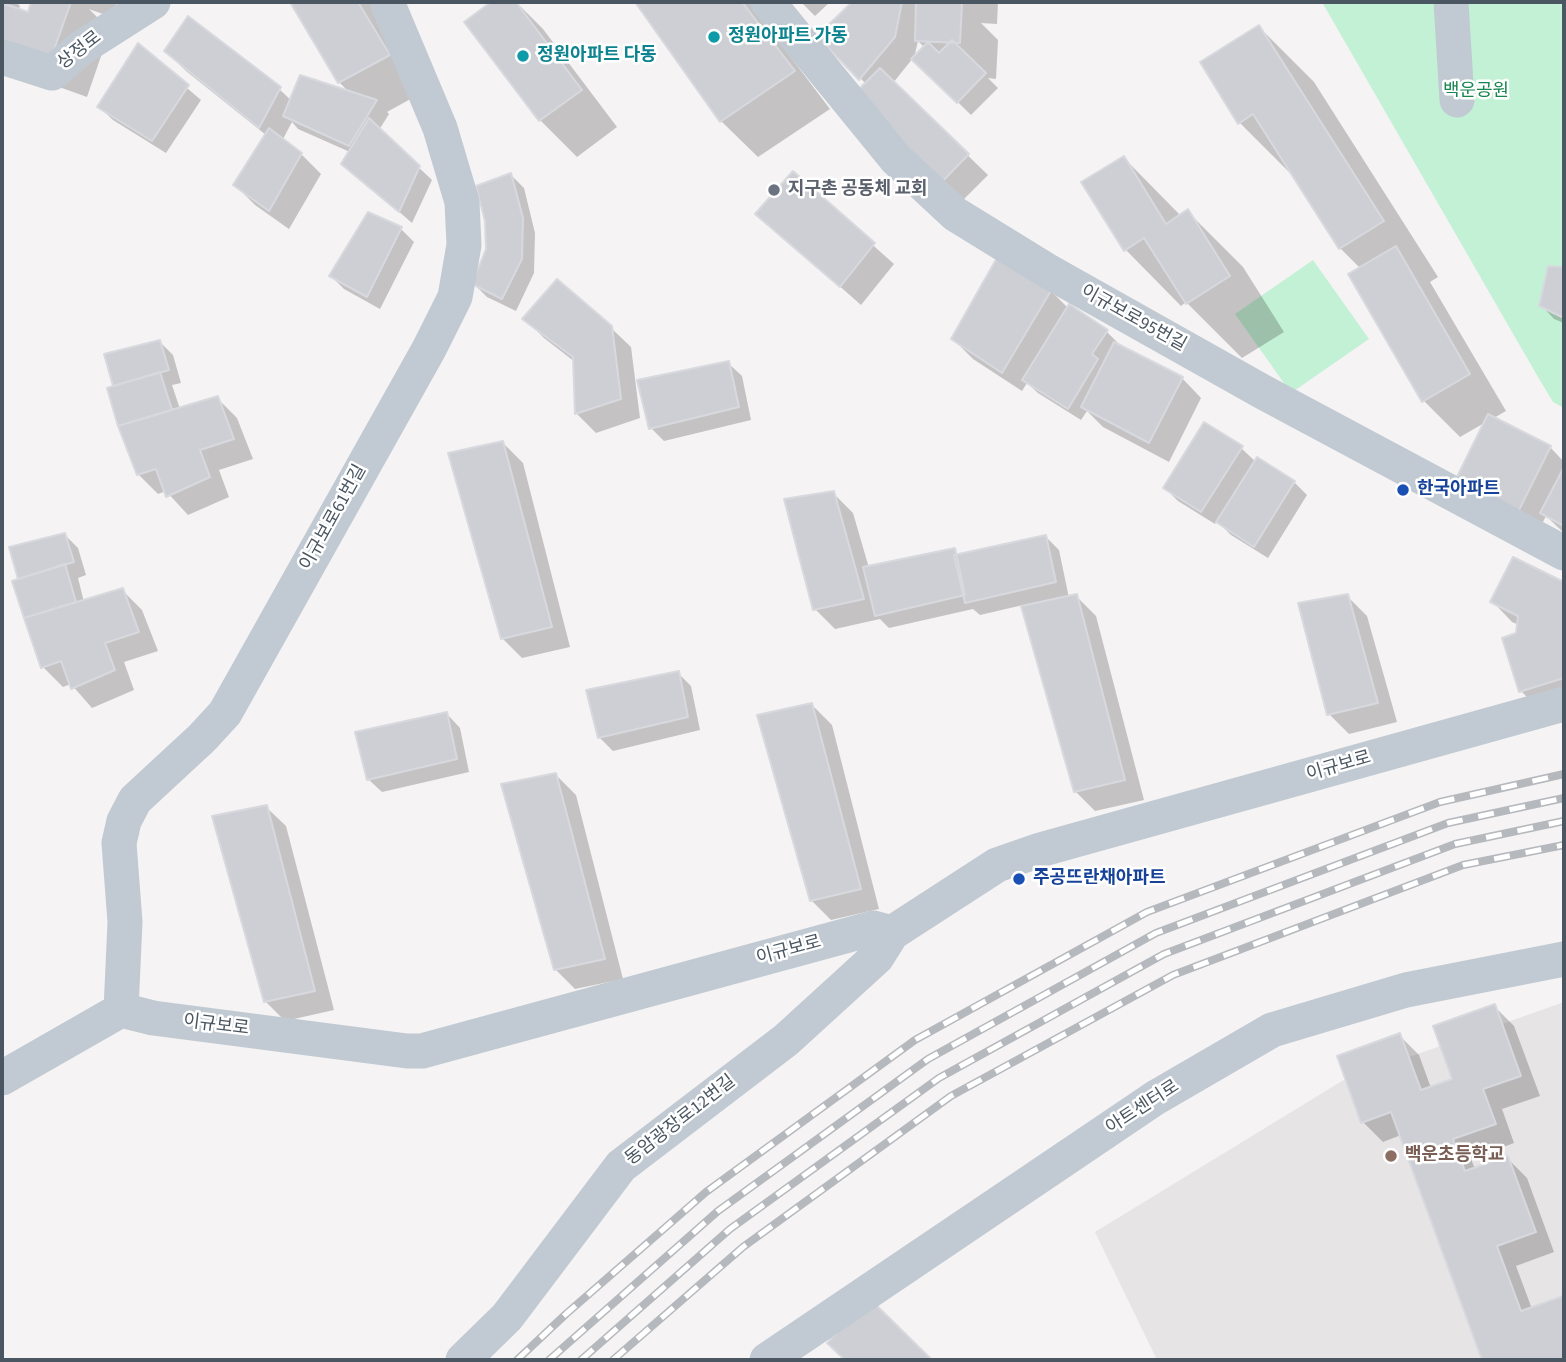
<!DOCTYPE html>
<meta charset="utf-8">
<style>
body{margin:0}
#map{position:relative;width:1566px;height:1362px;overflow:hidden;background:#f5f3f3;font-family:"Source Sans 3",sans-serif}
canvas{display:block}
.frame{position:absolute;inset:0;border:4px solid #4a5661;pointer-events:none}
</style>
<div id="map">
<canvas width="1566" height="1362"></canvas>
<div class="frame"></div>
</div>
<script>
const g = document.querySelector('canvas').getContext('2d');
g.lineJoin = 'round';
function fill(path, color) { g.fillStyle = color; g.fill(path, 'evenodd'); }
const shape = rows => new Path2D(rows.map(r => 'M' + r).join(''));
function stroke(path, color, width, dash) { g.strokeStyle = color; g.lineWidth = width; g.lineCap = dash ? 'butt' : 'round'; g.setLineDash(dash || []); g.stroke(path); }
function write(font, color, halo, rows, align = 'center') {
  g.font = font + ' "Source Sans 3","Noto Sans KR",sans-serif'; g.lineWidth = 5; g.setLineDash([]); g.textBaseline = 'middle'; g.strokeStyle = halo; g.fillStyle = color; for (const [text, x, y, turn = 0] of rows) {
    g.save(); g.translate(x, y); g.rotate((+turn || 0) * Math.PI / 180); g.textAlign = isNaN(turn) ? turn : align; if (halo) g.strokeText(text, 0, 0); g.fillText(text, 0, 0); g.restore();
  }
}
const education = shape([
 [1564,1002,1564,1360,1157,1360,1095,1232,1342,1081]
]);
const green = shape([
 [1322,2,1564,2,1564,408,1553,402,1538,377],
 [1313,260,1369,339,1291,393,1235,314]
]);
const shadow = shape([
 [2,2,16,2,20,6,18,11,29,14,33,2,117,2,111,17,89,9,110,30,87,97,23,74,2,61],
 [292,2,370,2,425,91,387,112,389,114,379,130,432,180,412,223,343,163,350,152,298,129,292,122,282,141,301,154,321,174,289,229,255,205,235,185,266,135,186,71,166,51,279,89,292,101,350,93,339,82],
 [494,2,516,2,543,29,617,127,577,157,540,120,467,22],
 [637,2,749,2,830,109,758,157,721,121],
 [801,2,830,2,815,16],
 [854,2,998,2,997,24,981,23,998,40,996,79,988,78,998,88,971,115,913,58,893,83,988,175,955,208,866,84,820,36],
 [918,41,925,48,914,58],
 [1259,27,1314,82,1438,277,1430,282,1506,411,1492,419,1550,447,1564,462,1564,533,1546,516,1537,534,1475,504,1486,422,1460,437,1424,401,1361,269,1340,248,1296,179,1240,123],
 [138,46,201,100,166,153,113,120,99,107],
 [1124,158,1181,216,1188,212,1243,267,1284,332,1242,358,1186,302,1181,306,1126,250,1084,182],
 [793,174,894,264,861,305,758,214],
 [511,175,524,188,535,233,534,273,516,311,487,297,474,284],
 [401,229,414,242,380,309,344,289,331,276],
 [1550,268,1564,269,1564,323,1554,319,1541,305],
 [1051,291,1068,308,1069,307,1107,332,1120,345,1119,346,1182,378,1201,398,1169,462,1103,427,1087,411,1081,420,1038,393,1027,383,1022,391,973,359,953,339],
 [525,319,610,327,631,347,640,418,596,433,577,414,575,362,544,338],
 [160,342,173,355,181,383,172,385,180,409,217,398,237,418,253,459,219,470,229,497,188,515,166,491,158,494,138,474,107,355],
 [728,363,742,376,751,420,664,441,651,428],
 [503,443,523,463,570,647,522,658,502,638],
 [1241,448,1256,462,1294,482,1307,495,1268,558,1231,535,1217,521,1215,524,1178,501,1165,488],
 [833,493,853,513,869,568,954,550,959,555,1046,537,1059,550,1069,598,1076,596,1096,616,1144,800,1095,811,1075,791,1023,605,980,615,973,609,889,628,880,619,835,629,815,609],
 [65,535,78,548,86,575,78,578,84,602,122,590,142,610,158,651,124,662,134,690,92,708,71,684,63,687,43,667,14,582,20,580,11,548],
 [1514,559,1564,584,1564,704,1541,711,1521,691,1519,625,1512,622,1493,602],
 [1347,596,1367,616,1397,722,1349,734,1329,714],
 [678,673,691,686,700,730,613,751,600,738],
 [812,705,832,725,879,909,831,920,811,900],
 [447,714,460,728,469,772,382,792,368,779],
 [556,775,576,795,623,979,575,989,556,970],
 [266,807,286,826,334,1010,285,1021,266,1002],
 [1494,1006,1514,1026,1540,1096,1502,1109,1514,1143,1471,1159,1475,1169,1507,1158,1527,1178,1554,1252,1516,1266,1532,1309,1562,1298,1564,1300,1564,1360,1483,1360,1401,1135,1383,1142,1363,1122,1399,1035,1419,1055,1431,1088,1454,1080]
]);
const building = shape([
 [31,2,71,2,50,61,2,44,2,3,28,12,31,2],
 [290,2,358,2,390,55,338,83,290,2],
 [491,2,516,2,582,90,539,121,464,22,491,2],
 [635,2,742,2,795,71,720,122,635,2],
 [852,2,902,2,895,37,859,80,817,36,852,2],
 [916,2,962,2,960,43,915,41,916,2],
 [188,16,281,87,259,128,164,51,188,16],
 [1259,25,1384,221,1339,249,1253,114,1238,124,1200,62,1259,25],
 [952,40,986,73,957,103,911,59,928,42,939,53,952,40],
 [138,43,189,85,152,141,97,107,138,43],
 [880,68,969,154,934,190,850,98,880,68],
 [300,75,377,100,349,146,283,116,300,75],
 [369,118,420,166,399,212,341,164,369,118],
 [269,128,302,153,269,211,233,185,269,128],
 [1124,156,1166,224,1188,209,1230,276,1186,304,1144,238,1124,251,1081,182,1124,156],
 [793,171,875,243,840,287,755,214,793,171],
 [511,173,523,218,522,259,502,299,472,284,486,249,485,221,476,186,511,173],
 [368,212,402,227,367,297,329,276,368,212],
 [1396,246,1470,374,1422,402,1348,274,1396,246],
 [998,256,1052,289,1002,373,951,339,998,256],
 [1548,266,1564,267,1564,318,1539,306,1548,266],
 [557,279,612,326,621,399,575,414,573,357,522,319,557,279],
 [1069,304,1108,330,1092,354,1098,359,1068,409,1022,380,1069,304],
 [160,340,169,370,113,386,104,354,160,340],
 [1114,342,1183,377,1149,443,1081,407,1114,342],
 [729,361,739,407,649,429,637,380,729,361],
 [160,372,172,410,118,426,107,388,160,372],
 [218,396,234,439,200,450,210,477,166,497,156,469,137,475,118,426,218,396],
 [1488,414,1551,446,1516,516,1453,485,1488,414],
 [1204,422,1243,446,1201,512,1163,488,1204,422],
 [503,441,552,627,501,639,448,453,503,441],
 [1257,457,1295,481,1254,547,1216,522,1257,457],
 [1564,467,1564,526,1540,513,1564,467],
 [834,491,864,599,813,610,784,499,834,491],
 [65,533,74,562,18,579,9,547,65,533],
 [1046,535,1056,582,965,603,954,555,1046,535],
 [955,548,965,595,875,616,863,567,955,548],
 [1513,557,1564,582,1564,678,1519,692,1502,638,1516,633,1518,616,1490,602,1513,557],
 [65,564,76,602,24,618,12,581,65,564],
 [123,588,139,632,105,643,115,670,71,689,61,661,41,668,24,618,123,588],
 [1077,594,1125,780,1074,792,1021,606,1077,594],
 [1348,594,1378,703,1327,715,1298,603,1348,594],
 [679,671,688,717,598,738,586,690,679,671],
 [812,703,861,889,810,901,757,715,812,703],
 [447,712,457,759,367,780,355,732,447,712],
 [556,773,605,959,554,970,501,784,556,773],
 [267,805,315,991,264,1002,212,816,267,805],
 [1495,1004,1521,1076,1483,1089,1496,1124,1453,1139,1465,1171,1508,1156,1536,1232,1497,1246,1521,1311,1563,1296,1564,1360,1482,1360,1391,1112,1361,1123,1337,1056,1400,1033,1421,1090,1452,1079,1433,1026,1495,1004],
 [870,1299,932,1360,845,1360,827,1343,870,1299]
]);
const minor = shape([
 [768,2,896,159,955,214,1046,270,1263,392,1564,553],
 [1451,2,1457,100],
 [2,57,52,73,81,48,153,2],
 [121,1010,125,922,119,843,124,821,135,800,202,738,225,713,429,349,455,297,464,245,462,202,440,128,387,2],
 [2,1078,121,1010,153,1018,407,1051,422,1051,874,928,892,933],
 [463,1360,507,1317,621,1166,786,1040,877,957,892,933,997,865,1040,850,1564,704],
 [767,1360,1155,1098,1272,1030,1406,990,1564,959]
]);
const rail = shape([
 [517,1360,566,1314,706,1192,915,1040,1147,912,1440,802,1564,774],
 [549,1360,718,1211,928,1059,1156,933,1448,823,1564,798],
 [581,1360,730,1229,939,1078,1164,954,1455,844,1564,821],
 [613,1360,743,1247,951,1096,1173,975,1463,865,1564,845]
]);
const markers = [
 [714,37,7,"#0f9aa8"],
 [523,56,7,"#0f9aa8"],
 [774,190,7,"#6b7280"],
 [1403,490,7,"#1a4fb4"],
 [1019,879,7,"#1a4fb4"],
 [1391,1156,7,"#8d6e63"]
];
const cultureNames = [
 ["정원아파트 가동",728,37],
 ["정원아파트 다동",537,56]
];
const streetNames = [
 ["상정로",80,51,-38],
 ["이규보로95번길",1133,319,29],
 ["이규보로61번길",334,518,-61],
 ["이규보로",1339,767,-16],
 ["이규보로",789,951,-15],
 ["이규보로",216,1026,7],
 ["아트센터로",1143,1108,-33],
 ["동암광장로12번길",681,1121,-38]
];
const parkNames = [
 ["백운공원",1476,92]
];
const worshipNames = [
 ["지구촌 공동체 교회",788,190]
];
const transitNames = [
 ["한국아파트",1417,490],
 ["주공뜨란채아파트",1033,879]
];
const educationNames = [
 ["백운초등학교",1405,1156]
];
fill(education, '#e6e4e5');
fill(green, '#c3f1d5');
fill(shadow, '#0003');
fill(building, '#cdcfd5');
stroke(building, '#d7d9de', 2);
stroke(minor, '#c1cad2', 35);
stroke(rail, '#b5b8bd', 8);
stroke(rail, '#fff', 5, [16]);
for (const [x, y, r, color] of markers) { const dot = new Path2D(); dot.arc(x, y, r, 0, 2 * Math.PI); g.fillStyle = color; g.fill(dot); stroke(dot, '#fff', 2.5); }
write('bold 18px', '#0d838f', '#fff', cultureNames, 'left');
write('18px', '#4a5661', '#fff', streetNames);
write('18px', '#17864f', '#fff', parkNames);
write('bold 18px', '#5b616d', '#fff', worshipNames, 'left');
write('bold 18px', '#164399', '#fff', transitNames, 'left');
write('bold 18px', '#785e54', '#fff', educationNames, 'left');
</script>
